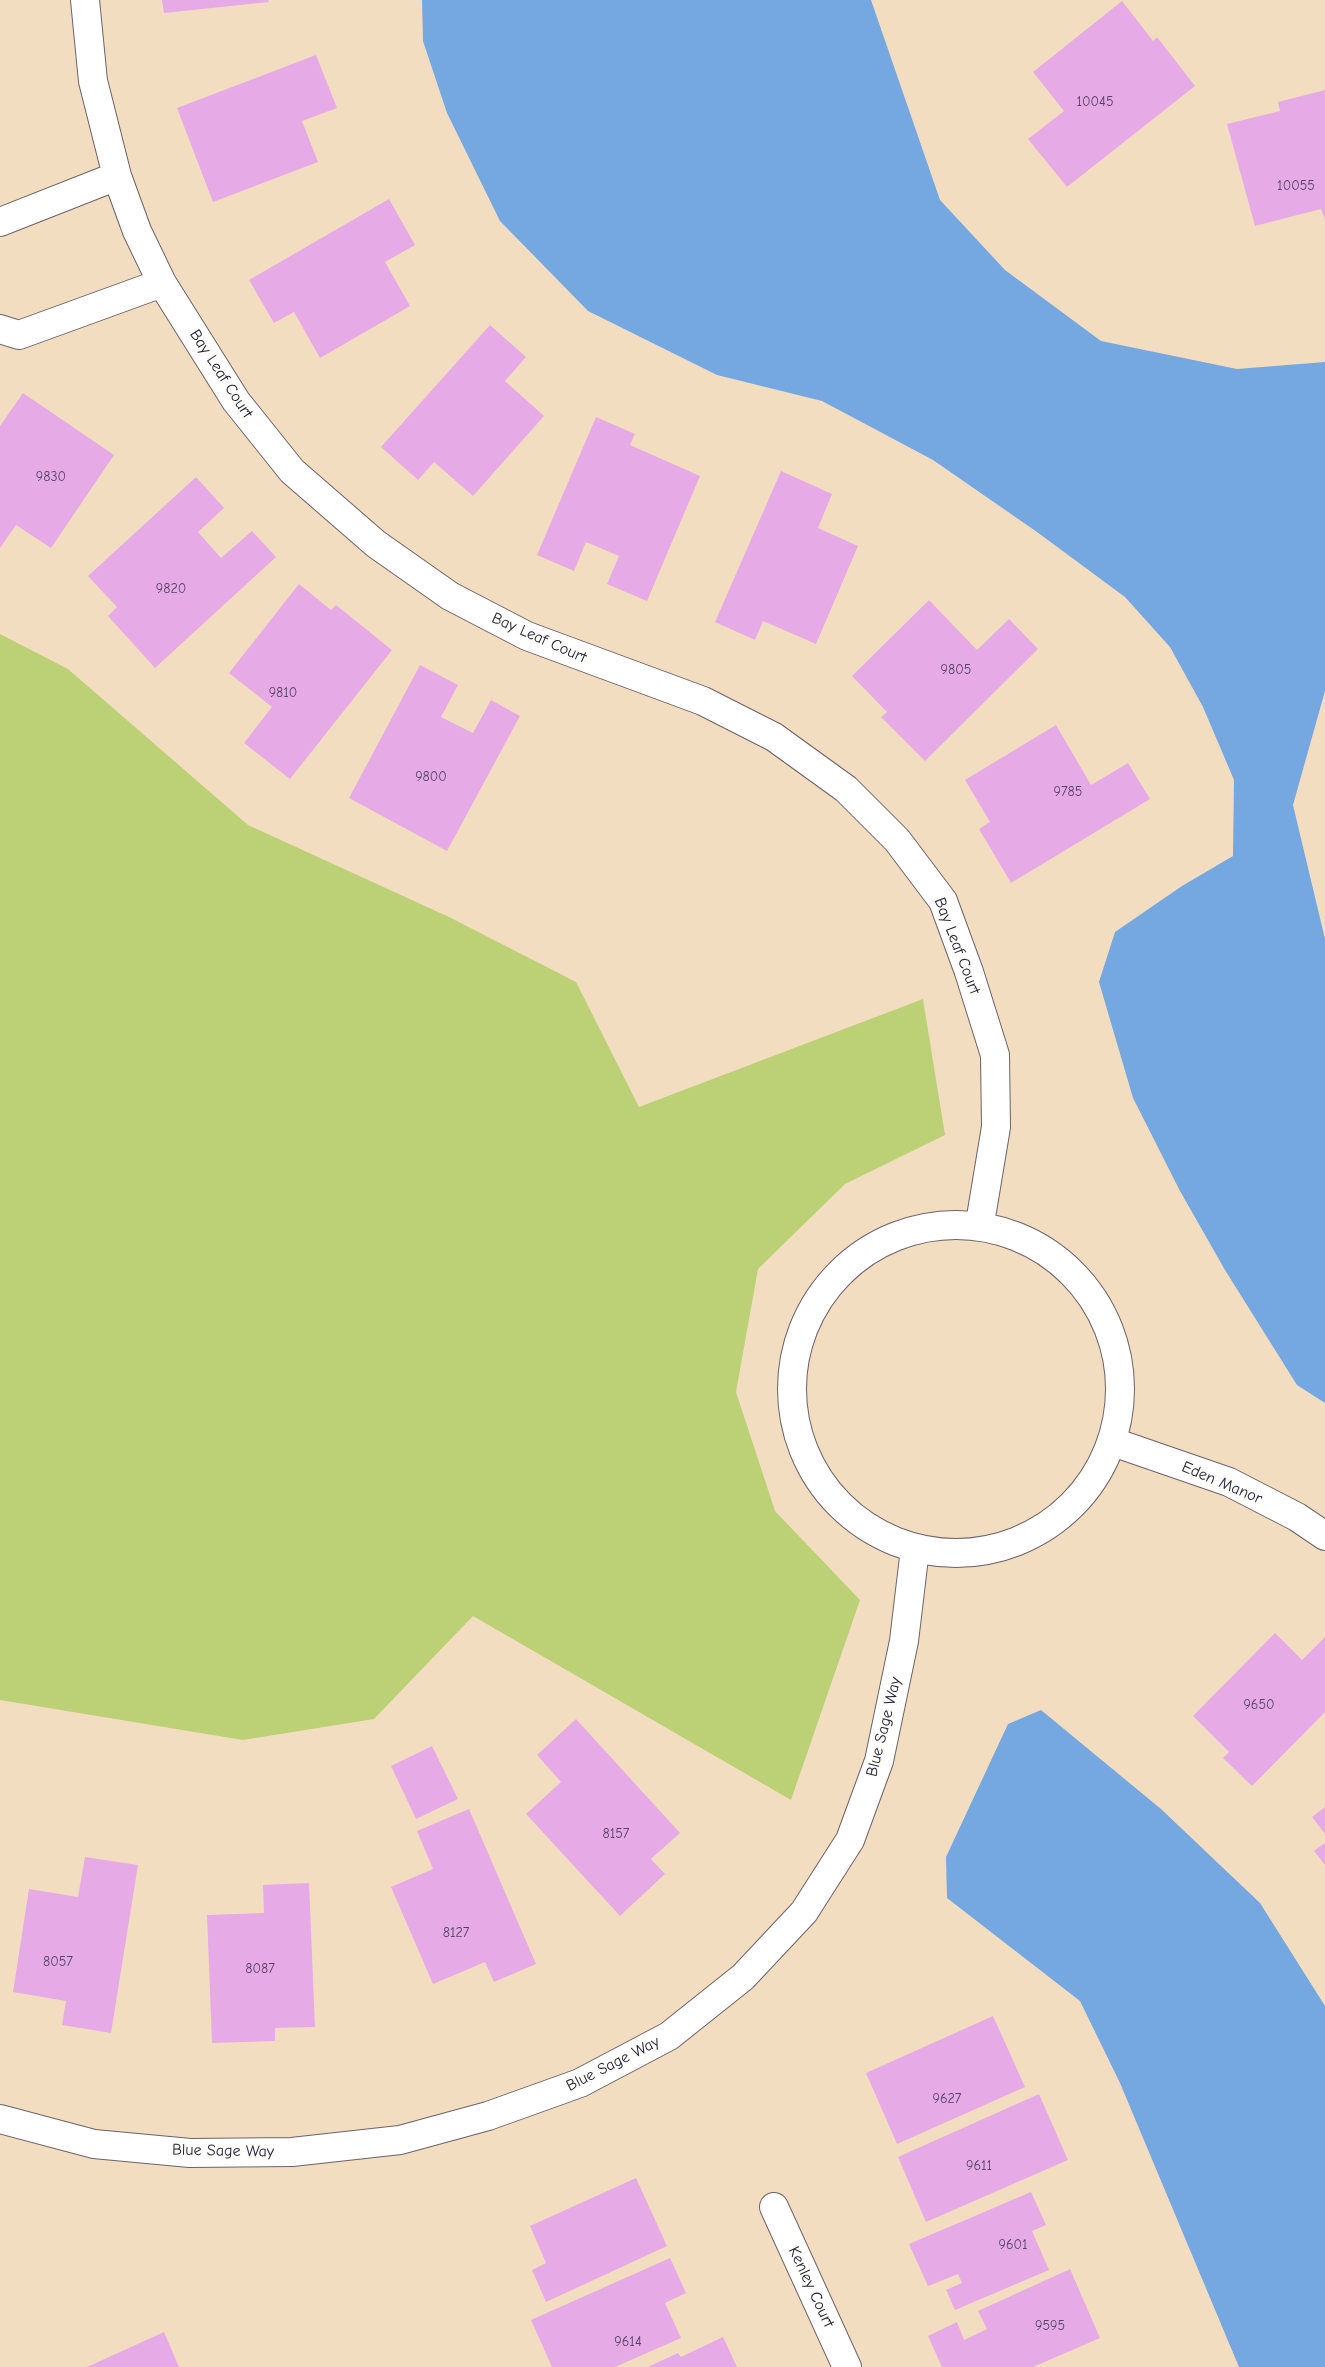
<!DOCTYPE html>
<style>
body{margin:0}
canvas{display:block;background:#f3ddc0}
</style>
<canvas width="1325" height="2367"></canvas>
<script>
const g = document.querySelector('canvas').getContext('2d');
g.lineJoin = 'round';
function fill(path, color) {
  g.fillStyle = color;
  g.fill(path, 'evenodd');
}
function toPath(rows) {
  const path = new Path2D();
  for (const r of rows) {
    if (r.length === 3) {
      path.moveTo(r[0] + r[2], r[1]);
      path.arc(r[0], r[1], r[2], 0, 2 * Math.PI);
      continue;
    }
    path.moveTo(r[0], r[1]);
    for (let i = 2; i < r.length; i += 2) path.lineTo(r[i], r[i + 1]);
  }
  return path;
}
function strokePath(path, color, width, dash) {
  g.strokeStyle = color;
  g.lineWidth = width;
  g.lineCap = dash ? 'butt' : 'round';
  g.setLineDash(dash || []);
  g.stroke(path);
}
function drawText(font, color, halo, rows, align = 'center') {
  g.font = font + ' "Comic Neue",sans-serif';
  g.lineWidth = 4;
  g.setLineDash([]);
  g.textBaseline = 'middle';
  g.strokeStyle = halo;
  g.fillStyle = color;
  for (const [text, x, y, turn = 0] of rows) {
    g.save();
    g.translate(x, y);
    g.rotate((+turn || 0) * Math.PI / 180);
    g.textAlign = isNaN(turn) ? turn : align;
    if (halo) g.strokeText(text, 0, 0);
    g.fillText(text, 0, 0);
    g.restore();
  }
}
const green = toPath([
 [0,634,68,669,248,825,449,917,576,982,639,1107,923,999,945,1135,845,1184,758,1269,736,1392,775,1511,860,1600,791,1800,473,1616,374,1719,243,1740,0,1700]
]);
const water = toPath([
 [422,0,871,0,940,200,1005,270,1101,341,1237,369,1325,362,1325,691,1293,805,1325,939,1325,1403,1297,1385,1225,1270,1180,1191,1133,1098,1099,982,1115,932,1182,886,1233,856,1234,780,1203,707,1170,647,1125,597,1037,532,933,460,822,401,717,375,588,311,500,221,447,113,423,41],
 [1041,1710,1161,1809,1260,1903,1325,2006,1325,2367,1239,2367,1120,2083,1080,2001,947,1898,946,1857,1008,1724]
]);
const building = toPath([
 [162,0,268,0,269,2,164,13],
 [1122,1,1153,41,1157,37,1195,86,1067,187,1028,139,1064,111,1033,72],
 [316,55,337,108,302,121,318,162,213,202,177,108],
 [1325,90,1325,219,1321,209,1255,226,1227,124,1280,111,1278,102],
 [389,199,415,245,385,262,410,306,320,358,294,312,274,323,249,280],
 [490,325,526,357,505,381,544,416,473,496,434,462,418,480,381,447],
 [23,393,114,455,51,548,16,525,0,548,0,426],
 [596,417,635,434,630,445,700,476,647,601,607,584,619,556,586,542,574,571,537,555],
 [781,471,832,494,818,528,858,546,816,644,763,621,755,640,715,622],
 [196,477,224,508,198,532,221,558,252,531,276,557,155,668,108,616,117,607,88,576],
 [299,584,331,610,336,605,392,650,290,779,244,743,272,707,229,673],
 [929,600,977,650,1009,619,1038,649,925,761,881,717,887,712,852,676],
 [420,665,458,685,441,717,473,733,491,700,520,716,447,851,349,798],
 [1056,725,1091,785,1128,763,1150,799,1011,883,979,829,990,822,965,780],
 [1275,1633,1302,1660,1325,1637,1325,1712,1252,1786,1223,1758,1229,1752,1193,1716],
 [576,1719,680,1833,651,1859,665,1874,620,1916,526,1814,561,1782,537,1755],
 [432,1746,458,1799,416,1819,391,1766],
 [1325,1807,1325,1834,1312,1817],
 [469,1809,536,1964,494,1982,485,1962,433,1984,391,1887,433,1869,417,1831],
 [1325,1843,1325,1865,1314,1851],
 [85,1857,138,1865,111,2033,62,2025,66,2001,13,1992,29,1889,78,1897],
 [309,1883,315,2027,275,2028,275,2041,212,2043,207,1915,264,1913,263,1885],
 [993,2016,1025,2087,897,2144,866,2073],
 [1039,2094,1068,2160,926,2222,898,2157],
 [636,2178,667,2246,546,2302,532,2270,546,2263,530,2226],
 [1031,2192,1046,2225,1032,2231,1049,2270,955,2310,946,2290,962,2283,958,2274,928,2286,909,2244],
 [670,2258,686,2293,665,2303,681,2338,615,2367,552,2367,531,2320],
 [1070,2269,1100,2338,1033,2367,942,2367,928,2336,957,2322,964,2340,987,2329,978,2311],
 [164,2332,179,2367,87,2367],
 [723,2337,737,2367,648,2367,678,2353,681,2357]
]);
const minor = toPath([
 [85,0,93,81,117,176,137,231,162,283,236,401,292,471,376,544,450,596,527,636,703,701,774,737,846,789,897,840,943,901,969,972,995,1055,996,1127,980,1223],
 [0,222,117,176],
 [0,329,19,335,162,283],
 [956,1389,164],
 [1113,1442,1229,1482,1297,1517,1325,1536],
 [0,2119,94,2144,190,2153,292,2152,400,2140,488,2116,580,2083,669,2036,743,1977,804,1912,850,1840,879,1761,904,1641,915,1549],
 [774,2207,847,2367]
]);
const numberNames = [
 ["10045",1095,102],
 ["10055",1296,186],
 ["9830",51,477],
 ["9820",171,589],
 ["9805",956,670],
 ["9810",283,693],
 ["9800",431,777],
 ["9785",1068,792],
 ["9650",1259,1705],
 ["8157",616,1834],
 ["8127",456,1933],
 ["8057",58,1962],
 ["8087",260,1969],
 ["9627",947,2099],
 ["9611",979,2166],
 ["9601",1013,2245],
 ["9595",1050,2326],
 ["9614",628,2342]
];
const streetNames = [
 ["Bay Leaf Court",221,374,57],
 ["Bay Leaf Court",539,638,24],
 ["Bay Leaf Court",957,946,69],
 ["Eden Manor",1222,1483,23],
 ["Blue Sage Way",884,1727,-76],
 ["Blue Sage Way",613,2064,-27],
 ["Blue Sage Way",223,2151,1],
 ["Kenley Court",811,2287,65]
];
fill(green, '#bcd175');
fill(water, '#75a7e1');
fill(building, '#e6abe6');
strokePath(minor, '#6b636a', 30);
strokePath(minor, '#fff', 28);
drawText('14px', '#534466', null, numberNames);
drawText('16px', '#22223b', '#fdfcf7', streetNames);
</script>
